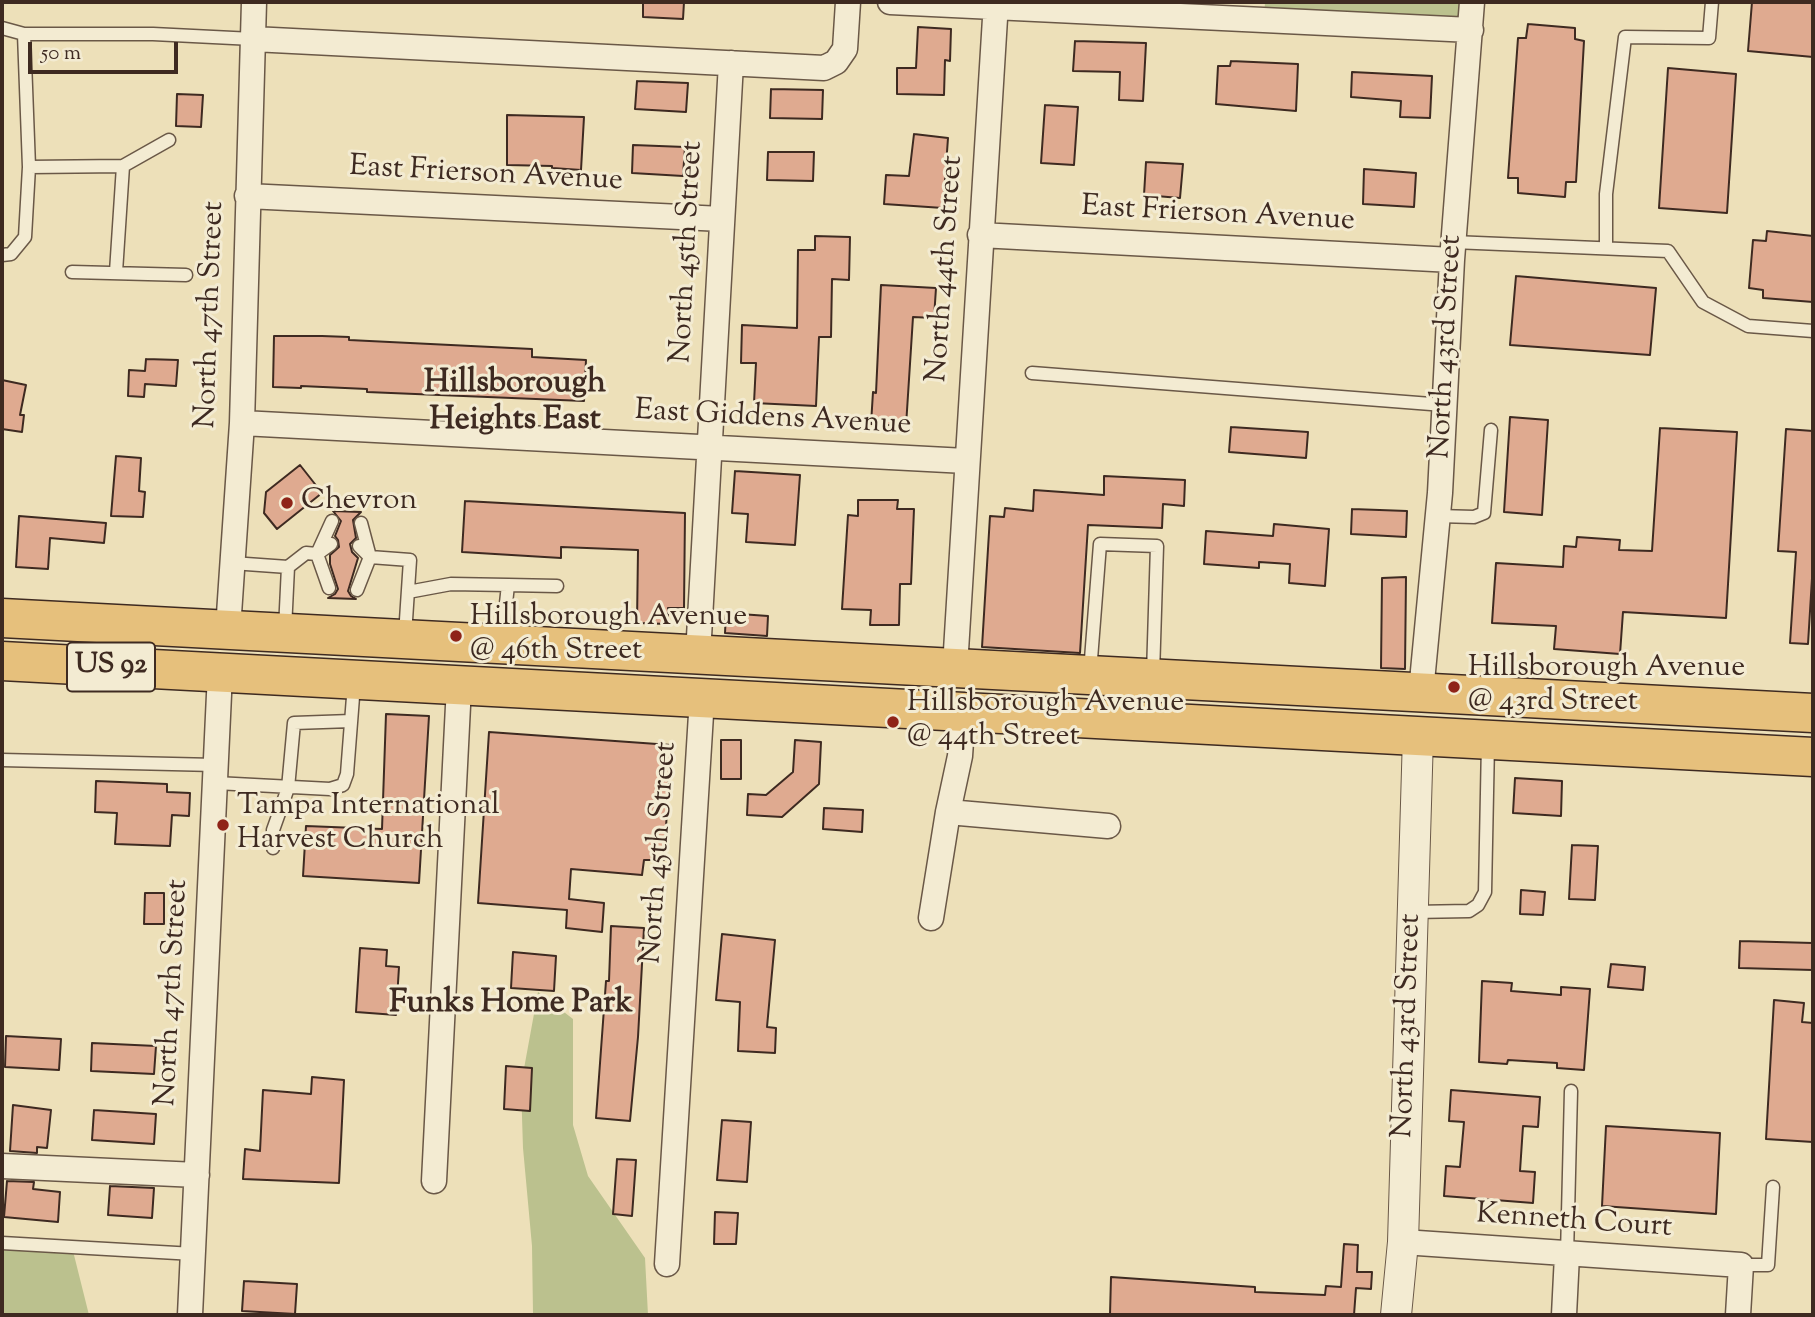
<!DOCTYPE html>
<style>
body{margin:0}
#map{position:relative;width:1815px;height:1317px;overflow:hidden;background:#ede0b9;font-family:"Sorts Mill Goudy",serif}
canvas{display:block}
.frame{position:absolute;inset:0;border:4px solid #3e2a21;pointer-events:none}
.scale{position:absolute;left:28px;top:42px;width:150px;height:32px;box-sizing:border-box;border:4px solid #3e2a21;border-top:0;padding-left:9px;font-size:21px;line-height:24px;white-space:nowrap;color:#3e2a21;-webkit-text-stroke:5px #f3ebd2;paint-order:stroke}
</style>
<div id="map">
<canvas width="1815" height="1317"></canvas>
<div class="frame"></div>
<div class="scale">50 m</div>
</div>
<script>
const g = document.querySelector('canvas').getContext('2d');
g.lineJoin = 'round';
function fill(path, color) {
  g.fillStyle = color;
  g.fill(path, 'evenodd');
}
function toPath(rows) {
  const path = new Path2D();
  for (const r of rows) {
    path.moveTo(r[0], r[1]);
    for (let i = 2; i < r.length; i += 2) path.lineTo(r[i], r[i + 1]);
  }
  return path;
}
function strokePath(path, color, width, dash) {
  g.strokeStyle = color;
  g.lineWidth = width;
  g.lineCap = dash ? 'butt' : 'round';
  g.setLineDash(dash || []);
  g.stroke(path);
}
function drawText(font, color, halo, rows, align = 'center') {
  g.font = font + ' "Sorts Mill Goudy",serif';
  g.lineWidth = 6;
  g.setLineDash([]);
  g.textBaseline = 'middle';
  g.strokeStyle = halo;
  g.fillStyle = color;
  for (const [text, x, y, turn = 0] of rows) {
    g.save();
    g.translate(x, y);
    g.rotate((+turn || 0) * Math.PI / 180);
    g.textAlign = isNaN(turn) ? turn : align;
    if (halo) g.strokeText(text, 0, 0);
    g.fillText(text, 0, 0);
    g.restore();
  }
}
const green = toPath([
 [1265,2,1472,2,1471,30,1264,20],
 [538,992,573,1019,573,1125,588,1176,645,1258,648,1315,535,1315,533,1313,532,1246,523,1148,521,1085],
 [2,1241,71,1243,89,1315,2,1315]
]);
const building = toPath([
 [643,2,684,2,683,19,643,17,643,2],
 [1752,2,1813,2,1813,57,1748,51,1752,2],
 [1528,24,1575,28,1575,39,1584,41,1576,182,1566,182,1565,197,1518,193,1518,178,1508,178,1518,38,1526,38,1528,24],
 [918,27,951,29,950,61,945,60,944,95,897,94,897,68,916,68,918,27],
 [1075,41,1146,43,1143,101,1119,100,1120,72,1073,71,1075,41],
 [1231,61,1298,64,1296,111,1216,104,1218,66,1230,66,1231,61],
 [1668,68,1736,74,1727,213,1659,208,1668,68],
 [1352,72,1432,76,1430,118,1400,117,1401,101,1351,97,1352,72],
 [637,81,688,83,686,112,635,109,637,81],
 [771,89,823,90,822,119,770,118,771,89],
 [177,94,203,95,201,127,176,126,177,94],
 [1045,105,1078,107,1074,165,1041,163,1045,105],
 [507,115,584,117,581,170,552,168,552,166,507,165,507,115],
 [914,134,948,138,943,208,884,204,886,175,909,176,914,134],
 [633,145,685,147,683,176,632,173,633,145],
 [768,152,814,152,813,181,767,180,768,152],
 [1146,162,1183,164,1180,198,1144,195,1146,162],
 [1364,169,1416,173,1414,207,1363,204,1364,169],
 [1767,231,1813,236,1813,302,1763,298,1763,290,1749,288,1753,240,1766,241,1767,231],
 [815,236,850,237,849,280,832,279,831,337,819,337,816,406,754,403,756,363,741,363,742,325,797,328,798,250,815,250,815,236],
 [1516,276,1656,288,1650,355,1510,345,1516,276],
 [881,285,936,288,934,318,913,317,906,426,871,424,873,392,876,393,881,285],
 [274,336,322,336,349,337,349,340,532,349,532,357,586,360,584,401,367,392,367,389,301,386,301,388,273,387,274,336],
 [146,359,178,360,176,386,145,384,144,397,128,396,129,370,145,371,146,359],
 [2,380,26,385,20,415,24,415,22,432,2,429,2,380],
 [1510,417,1548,420,1542,515,1504,512,1510,417],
 [1231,427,1308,432,1306,458,1229,452,1231,427],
 [1660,428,1737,432,1726,618,1623,612,1620,654,1554,649,1556,626,1492,623,1496,563,1563,567,1564,546,1576,547,1577,537,1620,540,1619,550,1652,551,1660,428],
 [1786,429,1813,431,1813,562,1808,644,1790,643,1796,552,1778,551,1786,429],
 [116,456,141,458,139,491,145,492,143,517,111,516,116,456],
 [300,465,322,493,277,529,264,513,266,492,300,465],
 [735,471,800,475,795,545,746,542,748,514,732,513,735,471],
 [1104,476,1185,480,1184,506,1163,504,1162,528,1088,525,1080,653,982,647,990,516,1004,517,1005,508,1033,511,1034,490,1104,495,1104,476],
 [858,500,898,500,897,509,914,509,911,584,900,584,899,625,870,625,871,610,842,609,848,515,858,516,858,500],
 [465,501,685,513,684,608,668,608,668,624,637,623,638,550,561,547,561,558,462,552,465,501],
 [1352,509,1407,511,1406,537,1351,534,1352,509],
 [333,511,361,512,353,520,356,538,350,544,352,552,358,558,348,591,351,596,356,599,328,598,335,594,338,589,330,564,330,555,339,547,338,540,335,536,341,521,333,511],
 [19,516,106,523,104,543,50,538,48,569,16,567,19,516],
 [1274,524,1329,529,1325,586,1289,583,1290,564,1259,562,1259,568,1204,564,1206,531,1273,536,1274,524],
 [1406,577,1405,669,1381,668,1382,578,1406,577],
 [726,613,768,616,767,636,725,633,726,613],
 [386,714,429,716,419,883,303,876,306,826,382,829,386,714],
 [489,732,671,745,664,860,644,860,642,875,571,869,569,899,604,903,602,932,566,928,567,910,478,903,489,732],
 [721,740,741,740,741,779,721,779,721,740],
 [795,740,821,742,819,784,782,817,747,815,748,794,766,795,793,772,795,740],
 [1515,778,1562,781,1561,816,1513,813,1515,778],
 [96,781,167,784,167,792,190,793,189,816,172,815,170,846,115,844,117,813,95,812,96,781],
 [824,808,863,810,862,832,823,829,824,808],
 [1572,845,1598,846,1595,900,1569,899,1572,845],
 [1521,890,1545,892,1543,915,1520,914,1521,890],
 [145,893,164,893,164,924,144,924,145,893],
 [611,926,644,928,638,1037,630,1121,596,1118,606,981,609,981,611,926],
 [722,934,775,940,767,1027,776,1028,775,1053,738,1051,740,1002,716,1000,722,934],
 [1740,941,1813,943,1813,970,1739,968,1740,941],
 [360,948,387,950,386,966,399,967,396,1015,356,1012,360,948],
 [513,952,556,956,554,991,511,988,513,952],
 [1611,964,1645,967,1643,990,1608,987,1611,964],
 [1482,981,1512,983,1511,991,1561,995,1561,987,1590,989,1584,1070,1557,1068,1557,1063,1508,1060,1507,1064,1479,1062,1482,981],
 [1774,1000,1804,1003,1802,1022,1813,1023,1813,1142,1766,1139,1774,1000],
 [6,1036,61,1039,59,1070,5,1067,6,1036],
 [92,1043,156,1046,154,1074,91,1071,92,1043],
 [506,1066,532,1068,530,1111,504,1109,506,1066],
 [312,1077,344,1080,339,1183,243,1179,245,1149,260,1151,263,1090,311,1094,312,1077],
 [1451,1090,1540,1097,1538,1127,1523,1126,1520,1171,1535,1172,1533,1203,1444,1196,1446,1166,1460,1167,1464,1122,1449,1121,1451,1090],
 [13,1105,51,1110,47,1148,37,1147,37,1153,10,1151,13,1105],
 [94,1110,156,1114,154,1144,92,1140,94,1110],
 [722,1120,751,1122,747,1182,717,1180,722,1120],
 [1606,1126,1720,1133,1716,1214,1602,1206,1606,1126],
 [617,1159,636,1160,632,1216,613,1214,617,1159],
 [7,1181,34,1182,33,1189,60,1192,58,1222,4,1217,7,1181],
 [110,1186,154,1188,152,1218,108,1215,110,1186],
 [715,1212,738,1213,736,1244,714,1244,715,1212],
 [1344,1244,1358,1245,1357,1272,1372,1272,1371,1289,1356,1288,1354,1315,1110,1315,1111,1277,1255,1287,1255,1292,1325,1295,1326,1286,1341,1287,1344,1244],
 [244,1281,297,1284,295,1314,242,1311,244,1281]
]);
const service = toPath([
 [2,28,24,34],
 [169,140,123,166,29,167,24,34,153,34,253,39],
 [1453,242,1668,251,1703,302,1748,326,1813,331],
 [1606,248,1606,194,1625,37,1709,38,1712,2],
 [2,255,11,254,25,237,29,167],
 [72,272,186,275],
 [116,272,123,166],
 [1032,373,1444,405],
 [1438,516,1474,517,1484,513,1491,430],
 [359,546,370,557,410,560,405,635],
 [232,563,288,567,306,553,317,554,331,544],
 [508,585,557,586],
 [329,588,317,554,332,521],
 [357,590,370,557,361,523],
 [408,592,451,584,508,585,502,640],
 [285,629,288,567],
 [1090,672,1100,544,1157,546,1153,674],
 [2,760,215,765],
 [216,783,330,789,343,785,347,774,354,684],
 [273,848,273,830,288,788,294,723,351,721],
 [1413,912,1469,911,1478,905,1485,892,1488,743],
 [2,1243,194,1254],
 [1567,1255,1571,1091],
 [1741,1265,1768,1265,1773,1187]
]);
const minor = toPath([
 [890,2,1471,30],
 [253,39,824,68,836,62,845,49,848,2],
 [247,196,722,219],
 [980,235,1452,260],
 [242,423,966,461],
 [228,629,242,423,254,2],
 [698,655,731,63],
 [955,667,996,2],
 [1421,692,1440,493,1452,260,1472,2],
 [948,812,1108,826],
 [931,918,948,812,960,756,963,712],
 [2,1166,197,1175],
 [434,1181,459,686],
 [1403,1242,1741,1265,1738,1315],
 [667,1264,702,698],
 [190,1315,220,673],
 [1564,1315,1567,1255]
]);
const tertiary = toPath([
 [1396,1315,1403,1242,1418,736]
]);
const primary = toPath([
 [2,618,1813,713],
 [2,661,1813,757]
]);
const markers = [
 [287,503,7,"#8f2418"],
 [456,636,7,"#8f2418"],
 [1454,687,7,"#8f2418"],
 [893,722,7,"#8f2418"],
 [223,825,7,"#8f2418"]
];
const shields = [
 [111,667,88]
];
const shieldNames = [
 ["US 92",111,667]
];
const streetNames = [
 ["East Frierson Avenue",486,176,3],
 ["East Frierson Avenue",1218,216,3],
 ["North 45th Street",689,252,-87],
 ["North 44th Street",947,269,-86],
 ["North 47th Street",212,315,-88],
 ["North 43rd Street",1448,347,-87],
 ["East Giddens Avenue",773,420,3],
 ["North 45th Street",661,853,-86],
 ["North 47th Street",174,993,-87],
 ["North 43rd Street",1409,1026,-88],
 ["Kenneth Court",1574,1223,4]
];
const poiNames = [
 ["Chevron",301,503],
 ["Hillsborough Avenue",470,619],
 ["@ 46th Street",470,653],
 ["Hillsborough Avenue",1468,670],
 ["@ 43rd Street",1468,704],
 ["Hillsborough Avenue",907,705],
 ["@ 44th Street",907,739],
 ["Tampa International",237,808],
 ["Harvest Church",237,842]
];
const neighbourhoodNames = [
 ["Hillsborough",515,386],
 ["Heights East",515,423],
 ["Funks Home Park",511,1006]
];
fill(green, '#bbc18e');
fill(building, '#dfaa90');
strokePath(building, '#3e2a21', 2);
strokePath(service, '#6a5847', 15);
strokePath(minor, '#6a5847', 27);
strokePath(tertiary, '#6a5847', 32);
strokePath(primary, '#3e2a21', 41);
strokePath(service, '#f3ebd2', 12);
strokePath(minor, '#f3ebd2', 24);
strokePath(tertiary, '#f3ebd2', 30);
strokePath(primary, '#e6c07c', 38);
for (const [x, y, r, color] of markers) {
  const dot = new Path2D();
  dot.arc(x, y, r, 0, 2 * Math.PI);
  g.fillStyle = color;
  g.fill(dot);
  strokePath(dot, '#f3ebd2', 2.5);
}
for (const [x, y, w] of shields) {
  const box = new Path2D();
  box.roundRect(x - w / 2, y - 24.5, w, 49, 5);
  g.fillStyle = '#f3ebd2';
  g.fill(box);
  strokePath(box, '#3e2a21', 2);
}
drawText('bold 28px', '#3e2a21', null, shieldNames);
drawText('30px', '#3e2a21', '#f3ebd2', streetNames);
drawText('30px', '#3e2a21', '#f3ebd2', poiNames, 'left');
drawText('bold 32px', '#3e2a21', '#f3ebd2', neighbourhoodNames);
</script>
